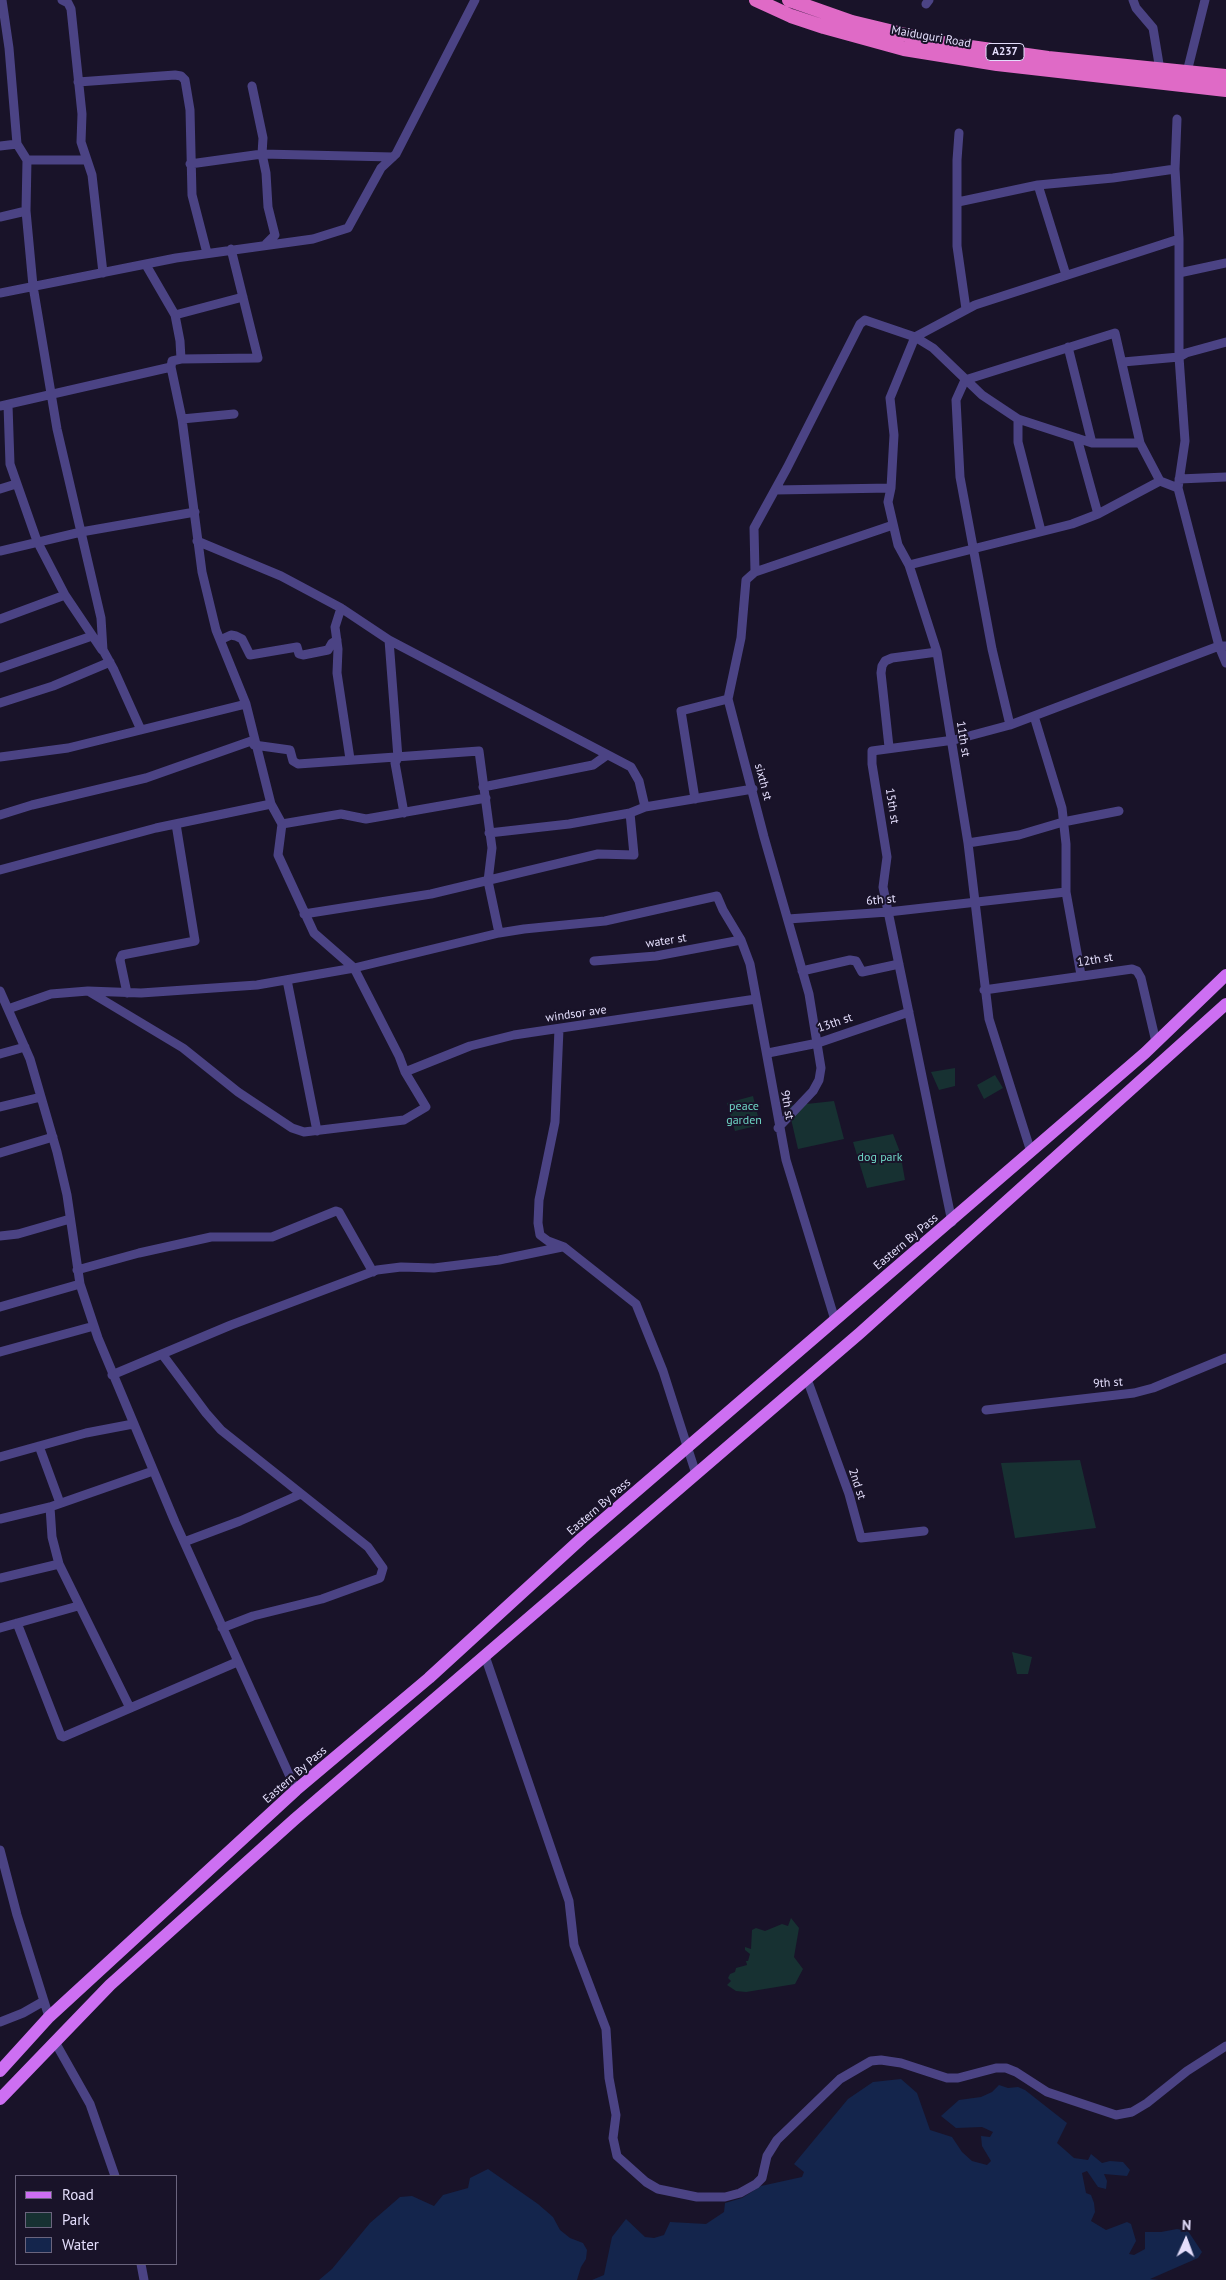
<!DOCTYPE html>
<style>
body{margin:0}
#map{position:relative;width:1226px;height:2280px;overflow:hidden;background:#191329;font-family:"PT Sans",sans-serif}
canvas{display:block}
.legend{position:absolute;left:15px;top:2175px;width:162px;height:90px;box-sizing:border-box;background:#191329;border:1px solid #6a647d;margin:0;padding:6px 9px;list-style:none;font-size:15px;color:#e4defc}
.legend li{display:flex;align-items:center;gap:10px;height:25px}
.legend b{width:25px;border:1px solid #6a647d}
.north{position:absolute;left:1161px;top:2215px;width:50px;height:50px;-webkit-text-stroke:4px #191329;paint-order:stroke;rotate:2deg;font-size:14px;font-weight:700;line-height:20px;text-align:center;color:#e4defc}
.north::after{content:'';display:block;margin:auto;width:18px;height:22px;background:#e4defc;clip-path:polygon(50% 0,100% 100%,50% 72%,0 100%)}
</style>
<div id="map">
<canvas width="1226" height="2280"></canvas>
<ul class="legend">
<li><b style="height:6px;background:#cd6ff2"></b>Road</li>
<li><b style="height:14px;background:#173132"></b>Park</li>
<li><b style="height:14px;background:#14254c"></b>Water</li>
</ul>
<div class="north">N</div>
</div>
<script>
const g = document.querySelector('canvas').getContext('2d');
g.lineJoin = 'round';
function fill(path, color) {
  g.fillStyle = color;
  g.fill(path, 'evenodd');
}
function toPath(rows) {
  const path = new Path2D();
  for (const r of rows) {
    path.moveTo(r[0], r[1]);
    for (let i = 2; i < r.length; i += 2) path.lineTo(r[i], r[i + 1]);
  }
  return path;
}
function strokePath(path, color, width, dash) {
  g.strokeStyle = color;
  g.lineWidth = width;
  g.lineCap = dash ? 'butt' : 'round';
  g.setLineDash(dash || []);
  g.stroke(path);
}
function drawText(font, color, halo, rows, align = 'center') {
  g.font = font + ' "PT Sans",sans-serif';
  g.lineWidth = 4;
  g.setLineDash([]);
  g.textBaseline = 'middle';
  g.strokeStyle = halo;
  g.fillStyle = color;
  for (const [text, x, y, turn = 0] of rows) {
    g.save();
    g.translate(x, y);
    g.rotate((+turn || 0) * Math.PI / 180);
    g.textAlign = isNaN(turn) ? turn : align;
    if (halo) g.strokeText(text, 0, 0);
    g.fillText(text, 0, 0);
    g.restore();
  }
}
const green = toPath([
 [955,1068,955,1086,939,1090,931,1072],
 [995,1075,1003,1088,984,1099,977,1085],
 [753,1096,760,1125,735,1131,727,1103],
 [834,1101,844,1139,798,1149,788,1106],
 [893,1134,900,1152,905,1180,867,1188,853,1142],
 [1080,1460,1096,1528,1015,1538,1001,1463],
 [1012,1652,1032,1657,1028,1674,1017,1674],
 [791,1918,799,1928,794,1957,803,1969,795,1984,746,1992,736,1991,727,1985,731,1981,728,1978,730,1974,735,1972,736,1968,747,1965,746,1961,748,1961,750,1954,745,1950,745,1947,751,1949,752,1930,756,1928,765,1931,782,1924,788,1926]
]);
const water = toPath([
 [901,2079,917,2093,930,2130,952,2137,962,2152,972,2161,987,2165,991,2161,982,2146,981,2136,990,2137,993,2132,982,2127,956,2128,941,2116,959,2100,981,2097,992,2092,999,2085,1008,2088,1018,2087,1025,2090,1067,2123,1057,2143,1074,2158,1088,2160,1091,2154,1102,2163,1110,2161,1123,2162,1130,2170,1127,2176,1104,2174,1107,2181,1106,2189,1098,2187,1087,2171,1082,2173,1086,2193,1091,2195,1094,2203,1095,2212,1091,2221,1106,2230,1127,2222,1131,2224,1136,2241,1129,2254,1134,2255,1145,2249,1145,2232,1161,2232,1177,2229,1188,2231,1202,2252,1198,2258,1150,2279,1159,2280,592,2280,604,2275,612,2237,626,2219,645,2237,654,2238,664,2235,670,2222,706,2224,724,2212,725,2203,742,2198,761,2186,802,2177,804,2172,794,2164,848,2099,873,2082],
 [488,2169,538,2204,553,2217,560,2230,570,2238,583,2243,587,2250,586,2259,581,2267,577,2280,319,2280,332,2269,370,2223,400,2197,412,2196,434,2206,443,2195,468,2188,470,2178]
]);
const minor = toPath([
 [2,0,9,48,17,144,27,160,26,211,33,286,57,429,101,618,103,650,114,670,141,730],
 [62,0,68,3,71,9,82,114,81,142,92,175,103,273],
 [1133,0,1136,8,1153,28,1160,70],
 [926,4,929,0],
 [1187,72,1205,0],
 [78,82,175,75,181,76,185,80,190,110,192,195,207,253],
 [252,86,263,138,262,154,266,173,268,207,275,235,266,244],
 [1177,119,1175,169,1179,239,1179,357,1185,441,1178,488,1219,646,1226,663],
 [959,133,957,160,957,246,966,309],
 [0,146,17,144],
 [27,160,87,160],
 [190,164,262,154,393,157],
 [1038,185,1066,275],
 [958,202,1038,185,1113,178,1175,169],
 [0,217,26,211],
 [146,265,175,315,180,341,181,359],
 [1179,273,1226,263],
 [0,293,176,258,313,239,348,228,381,168,396,154,475,0],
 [175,315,243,297],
 [1068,347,1092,443],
 [1123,362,1179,357,1186,353,1226,342],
 [8,405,10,464,37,541,65,595,102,650],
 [0,406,171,367],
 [182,419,234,414],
 [1018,419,1018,442,1041,531],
 [1077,438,1098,514],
 [1179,479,1226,477],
 [0,489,16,484],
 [775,490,891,488],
 [197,541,281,576,341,608,389,640,631,767,639,781,645,807],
 [0,551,81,532,195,512],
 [909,565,1072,524,1098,514,1160,481],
 [755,572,754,528,787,468,860,324,865,320,915,337,933,348,982,395,1018,419,1092,443,1140,443,1160,481,1178,488],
 [341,608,335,627,338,649,337,673,350,759],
 [0,619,65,595],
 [220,640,231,635,236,636,242,639,250,655,297,647,299,654,303,655,328,650,332,643,337,640],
 [389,640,398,758,395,763,404,813],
 [0,668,92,636],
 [0,703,53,686,110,662],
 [1034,716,1062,808,1066,844,1066,892,1081,975],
 [1010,725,992,649,960,477,956,400,965,380,1115,333,1140,443],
 [254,745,290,750,293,761,298,764,479,751,492,848,488,881,499,933],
 [889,747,881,673,882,666,885,661,892,658,937,652],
 [0,757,68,748,246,704],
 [483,787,593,765,607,755],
 [695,799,681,711,728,699],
 [0,815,32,805,146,778,254,740],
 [282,824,341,814,366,819,486,798],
 [489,833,569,824,630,813,645,807,753,789],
 [968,843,1019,835,1063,822,1119,811],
 [0,870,156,828,271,804],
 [304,914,431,894,598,854,634,855,630,813],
 [788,919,888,912,1066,892],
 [594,961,656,956,741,940],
 [802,971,850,960,856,961,862,972,899,964],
 [287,980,317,1131],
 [984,990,1132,969,1137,971,1141,978,1156,1042],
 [0,991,30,1059,57,1152,67,1195,80,1284,98,1338,175,1522,296,1790],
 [88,991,183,1048,238,1092,292,1128,304,1132,404,1120,426,1107,405,1072,399,1056,354,968,314,933,278,855,282,824,271,804,246,704,216,630,202,572,182,419,171,367,172,361,181,359,258,358,231,249],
 [127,993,120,960,122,955,195,941,176,824],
 [8,1009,51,994,88,991,141,993,257,985,354,968,499,933,524,929,605,921,717,896,723,910,741,940,750,964,786,1160,835,1320],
 [559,1029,555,1122,539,1200,538,1223,540,1235,548,1241,564,1247,636,1304,663,1371,696,1474],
 [768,1053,818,1043,909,1012],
 [0,1054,25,1047],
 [405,1072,470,1046,514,1035,756,999],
 [0,1107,41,1097],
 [778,1128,813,1091,819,1080,821,1068,809,994,764,837,728,699,741,638,746,580,755,572,893,525],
 [1031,1152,989,1019,968,843,937,652,909,565,898,545,888,502,891,488,894,435,890,398,915,337,975,305,1179,239],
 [0,1153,53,1137],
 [952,1222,883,887,887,857,872,764,872,751,954,740,1010,725,1219,646,1226,646],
 [0,1236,18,1234,70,1219],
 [77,1270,139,1253,211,1237,272,1237,336,1211,339,1212,373,1272],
 [0,1307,80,1284],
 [0,1352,94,1326],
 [162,1354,206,1413,221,1430,368,1547,383,1568,380,1578,322,1599,253,1616,222,1628],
 [112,1375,231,1325,377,1270,401,1267,434,1268,499,1260,562,1247],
 [807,1379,849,1494,861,1538,924,1531],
 [986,1410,1134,1393,1153,1388,1226,1358],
 [39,1446,60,1503],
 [0,1457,86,1433,133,1424],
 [50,1507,52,1537,59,1564,130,1708],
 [0,1519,50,1507,153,1471],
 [184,1542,240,1521,301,1494],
 [0,1578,59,1564],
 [17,1623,61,1736,63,1737,237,1662],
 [0,1628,78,1606],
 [485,1656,569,1901,574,1945,606,2029,609,2078,616,2115,613,2138,617,2156,646,2182,658,2189,697,2197,725,2197,740,2193,756,2184,762,2178,767,2156,777,2140,840,2079,871,2061,881,2060,901,2063,947,2078,958,2078,996,2068,1006,2068,1016,2072,1047,2092,1116,2115,1132,2112,1147,2103,1187,2071,1226,2046],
 [0,1850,17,1915,49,2017],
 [0,2022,23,2013,44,2001],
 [55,2042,90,2104,115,2176],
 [141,2264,144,2280]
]);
const primary = toPath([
 [0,2071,49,2017,296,1790,429,1678,582,1538,1145,1053,1226,975],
 [0,2099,110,1985,295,1819,860,1333,1226,1004]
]);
const trunk = toPath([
 [756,0,791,16,824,27,904,49,997,64,1226,90],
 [789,0,852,22,935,42,1048,58,1226,76]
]);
const shields = [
 [1005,52,38]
];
const shieldNames = [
 ["A237",1005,52]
];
const streetNames = [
 ["Maiduguri Road",931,37,10],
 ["11th st",963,739,81],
 ["sixth st",763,782,75],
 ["15th st",892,806,81],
 ["6th st",881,900,-5],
 ["water st",666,941,-9],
 ["12th st",1095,960,-9],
 ["windsor ave",576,1014,-8],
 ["13th st",835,1023,-19],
 ["9th st",787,1105,80],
 ["Eastern By Pass",906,1242,-40],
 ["9th st",1108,1383,-4],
 ["2nd st",857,1484,72],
 ["Eastern By Pass",599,1507,-41],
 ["Eastern By Pass",295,1775,-41]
];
const parkNames = [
 ["peace",744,1107],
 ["garden",744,1121],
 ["dog park",880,1158]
];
fill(green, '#173132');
fill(water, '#14254c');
strokePath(minor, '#4b4384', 9);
strokePath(primary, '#cd6ff2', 12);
strokePath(trunk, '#df6ac6', 14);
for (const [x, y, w] of shields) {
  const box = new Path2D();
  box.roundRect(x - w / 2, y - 8.5, w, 17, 4);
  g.fillStyle = '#191329';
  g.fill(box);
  strokePath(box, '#e4defc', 1);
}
drawText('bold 11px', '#e4defc', null, shieldNames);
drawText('12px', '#e4defc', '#191329', streetNames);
drawText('12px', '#6fd7c6', '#191329', parkNames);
</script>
